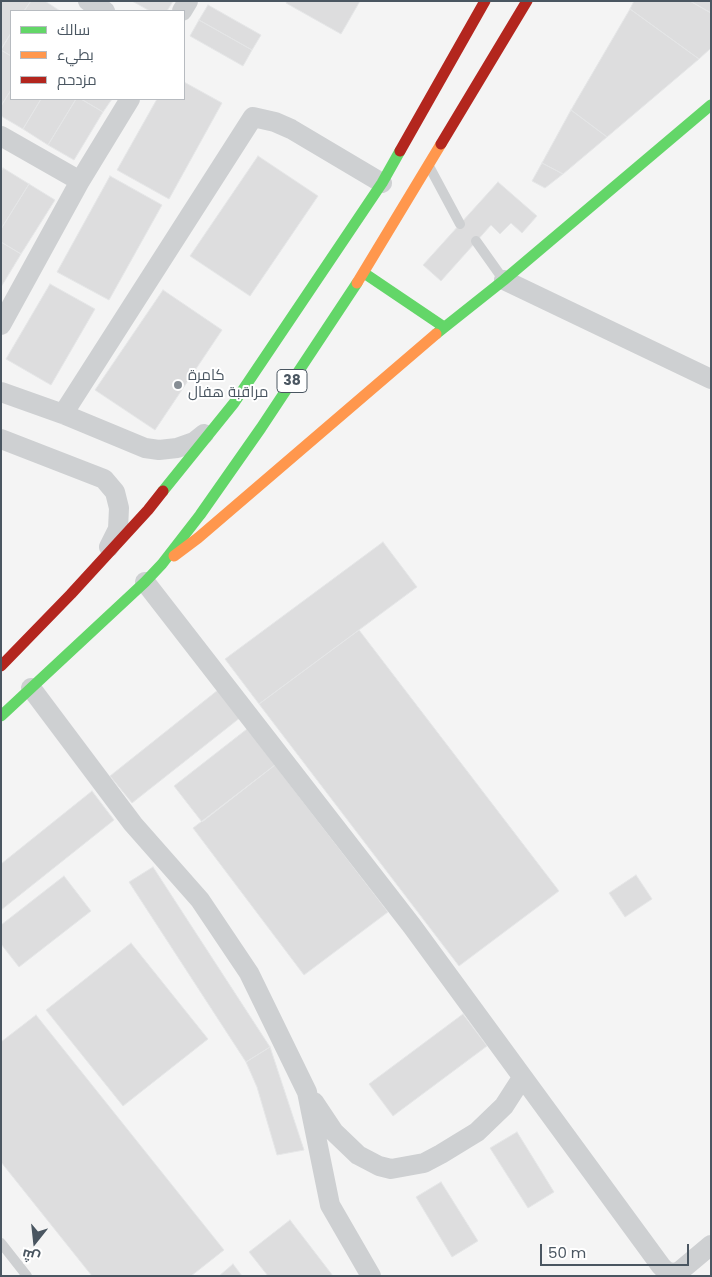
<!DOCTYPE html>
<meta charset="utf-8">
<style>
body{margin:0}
#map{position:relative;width:712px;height:1277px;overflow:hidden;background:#f4f4f4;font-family:Poppins,Cairo,sans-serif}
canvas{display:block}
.frame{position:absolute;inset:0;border:2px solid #4a5661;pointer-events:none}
.legend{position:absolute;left:10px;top:10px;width:175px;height:90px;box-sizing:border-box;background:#fff;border:1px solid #b7bbc0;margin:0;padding:6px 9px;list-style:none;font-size:15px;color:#4a5661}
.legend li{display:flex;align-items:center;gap:10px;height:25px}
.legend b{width:25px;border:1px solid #b7bbc0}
.north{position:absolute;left:10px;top:1217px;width:50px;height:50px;-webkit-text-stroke:4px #fff;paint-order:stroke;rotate:196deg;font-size:14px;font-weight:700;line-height:20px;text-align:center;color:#4a5661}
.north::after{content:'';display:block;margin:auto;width:18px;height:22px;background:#4a5661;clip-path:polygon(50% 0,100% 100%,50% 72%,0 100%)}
.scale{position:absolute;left:540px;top:1244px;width:149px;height:22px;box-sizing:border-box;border:2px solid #4a5661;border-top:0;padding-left:6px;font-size:15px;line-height:18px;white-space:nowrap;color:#4a5661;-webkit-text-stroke:4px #fff;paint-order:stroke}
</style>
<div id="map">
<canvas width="712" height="1277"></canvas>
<div class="frame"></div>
<ul class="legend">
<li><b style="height:6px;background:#63d668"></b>سالك</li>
<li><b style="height:6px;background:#ff974d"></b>بطيء</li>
<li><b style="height:6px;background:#b3261e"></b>مزدحم</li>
</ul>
<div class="north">ش</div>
<div class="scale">50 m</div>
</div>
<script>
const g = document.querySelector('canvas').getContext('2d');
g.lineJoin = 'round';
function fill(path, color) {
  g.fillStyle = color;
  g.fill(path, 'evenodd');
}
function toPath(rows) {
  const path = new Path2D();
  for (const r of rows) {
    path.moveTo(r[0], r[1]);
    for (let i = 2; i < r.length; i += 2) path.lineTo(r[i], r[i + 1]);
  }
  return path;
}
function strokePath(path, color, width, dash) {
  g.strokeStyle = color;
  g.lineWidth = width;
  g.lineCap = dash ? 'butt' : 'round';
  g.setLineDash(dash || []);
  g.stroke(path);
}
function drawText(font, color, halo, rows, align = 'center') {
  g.font = font + ' Poppins,Cairo,sans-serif';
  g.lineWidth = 4;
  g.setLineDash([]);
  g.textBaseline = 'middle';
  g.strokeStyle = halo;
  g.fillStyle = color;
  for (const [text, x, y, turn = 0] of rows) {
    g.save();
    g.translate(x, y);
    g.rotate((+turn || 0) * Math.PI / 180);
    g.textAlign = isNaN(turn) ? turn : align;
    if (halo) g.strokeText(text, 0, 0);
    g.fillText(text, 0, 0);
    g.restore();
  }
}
const building = toPath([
 [1,1,31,1,24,11,11,11,11,33,1,49,1,1],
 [31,1,45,1,60,11,24,11,31,1],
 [132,1,173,1,167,11,150,11,132,1],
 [287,1,360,1,341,34,286,3,287,1],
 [634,1,690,1,711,13,711,48,699,59,630,9,634,1],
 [690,1,711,1,711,13,690,1],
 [208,5,261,35,252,50,199,20,208,5],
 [630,9,699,59,607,137,571,110,630,9],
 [199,20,252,50,243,66,190,36,199,20],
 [11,33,11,56,1,50,11,33],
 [1,50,11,56,11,90,1,106,1,50],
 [184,82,222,103,169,199,117,170,157,99,184,99,184,82],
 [11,90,11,99,41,99,23,129,1,116,1,106,11,90],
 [41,99,76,99,48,145,23,129,41,99],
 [76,99,81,99,103,112,74,160,48,145,76,99],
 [81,99,112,99,103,112,81,99],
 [571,110,607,137,563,174,542,163,571,110],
 [258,156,318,196,250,296,190,256,258,156],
 [542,163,563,174,545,188,532,181,542,163],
 [3,168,29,184,1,229,1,172,3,168],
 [110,176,162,205,109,300,57,272,110,176],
 [498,182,537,216,522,233,511,223,500,234,491,225,441,281,423,265,498,182],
 [29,184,55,200,21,254,1,242,1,229,29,184],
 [1,242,21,254,1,287,1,242],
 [50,284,95,309,51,385,6,359,50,284],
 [163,290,222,330,155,430,95,390,163,290],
 [383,542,417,587,259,704,225,659,383,542],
 [359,630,559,891,459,966,259,704,359,630],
 [218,690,241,717,132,803,110,776,218,690],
 [247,729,275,765,202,822,174,786,247,729],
 [275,765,388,912,304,975,193,828,275,765],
 [92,791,114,820,1,910,1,864,92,791],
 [153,867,270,1047,246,1062,129,882,153,867],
 [636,875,652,899,625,917,609,893,636,875],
 [64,876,91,911,19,967,1,944,1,925,64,876],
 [131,943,208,1039,123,1106,46,1010,131,943],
 [463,1014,487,1046,393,1116,369,1084,463,1014],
 [36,1015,224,1250,191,1276,92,1276,1,1162,1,1042,36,1015],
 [270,1047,304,1150,277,1155,257,1087,246,1062,270,1047],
 [517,1132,554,1192,528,1208,490,1148,517,1132],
 [441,1182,478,1241,452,1257,416,1197,441,1182],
 [290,1220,333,1276,268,1276,249,1252,290,1220],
 [233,1264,242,1276,219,1276,233,1264]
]);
const lane = toPath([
 [430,168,460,224],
 [476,241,503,279],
 [1,1243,27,1276]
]);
const street = toPath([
 [88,1,105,11],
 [182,11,188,1],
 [1,136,80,181],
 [504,280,711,379],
 [1,325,80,181,130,99],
 [1,392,63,414,145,448,159,450,177,448,194,442,204,434],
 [63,414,253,117,275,122,291,129,382,183],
 [1,439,104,479,115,492,119,508,118,529,109,547],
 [145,582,412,926,661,1266,666,1271,673,1273,680,1271,711,1245],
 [31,688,133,824,200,900,249,973,307,1092,330,1205,371,1276],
 [314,1102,334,1132,358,1155,379,1166,391,1169,424,1163,441,1154,477,1132,504,1106,522,1078]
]);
const fast = toPath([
 [364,273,444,327],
 [436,334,504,280,711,105],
 [163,491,234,403,382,183,400,151],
 [1,716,145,582,162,564,200,515,261,428,357,283]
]);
const slow = toPath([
 [357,283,441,144],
 [174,556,198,538,436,334]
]);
const jam = toPath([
 [441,144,527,1],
 [400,151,485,1],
 [1,666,71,594,148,510,163,491]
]);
const markers = [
 [178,385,5,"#868d94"]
];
const shields = [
 [292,381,30]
];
const shieldNames = [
 ["38",292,381]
];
const poiNames = [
 ["كامرة",188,376],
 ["مراقبة هفال",188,393]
];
fill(building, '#ddddde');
strokePath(building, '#e5e6e7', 1);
strokePath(lane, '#ced0d2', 10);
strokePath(street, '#ced0d2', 20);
strokePath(fast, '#63d668', 11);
strokePath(slow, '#ff974d', 11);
strokePath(jam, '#b3261e', 11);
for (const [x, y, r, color] of markers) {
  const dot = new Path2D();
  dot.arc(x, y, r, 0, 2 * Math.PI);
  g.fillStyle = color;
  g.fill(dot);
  strokePath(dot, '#fff', 2);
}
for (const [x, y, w] of shields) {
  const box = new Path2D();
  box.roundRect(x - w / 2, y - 11.5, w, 23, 4);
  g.fillStyle = '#fff';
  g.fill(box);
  strokePath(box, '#4a5661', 1);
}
drawText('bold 14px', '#4a5661', null, shieldNames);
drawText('15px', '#4a5661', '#fff', poiNames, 'left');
</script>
